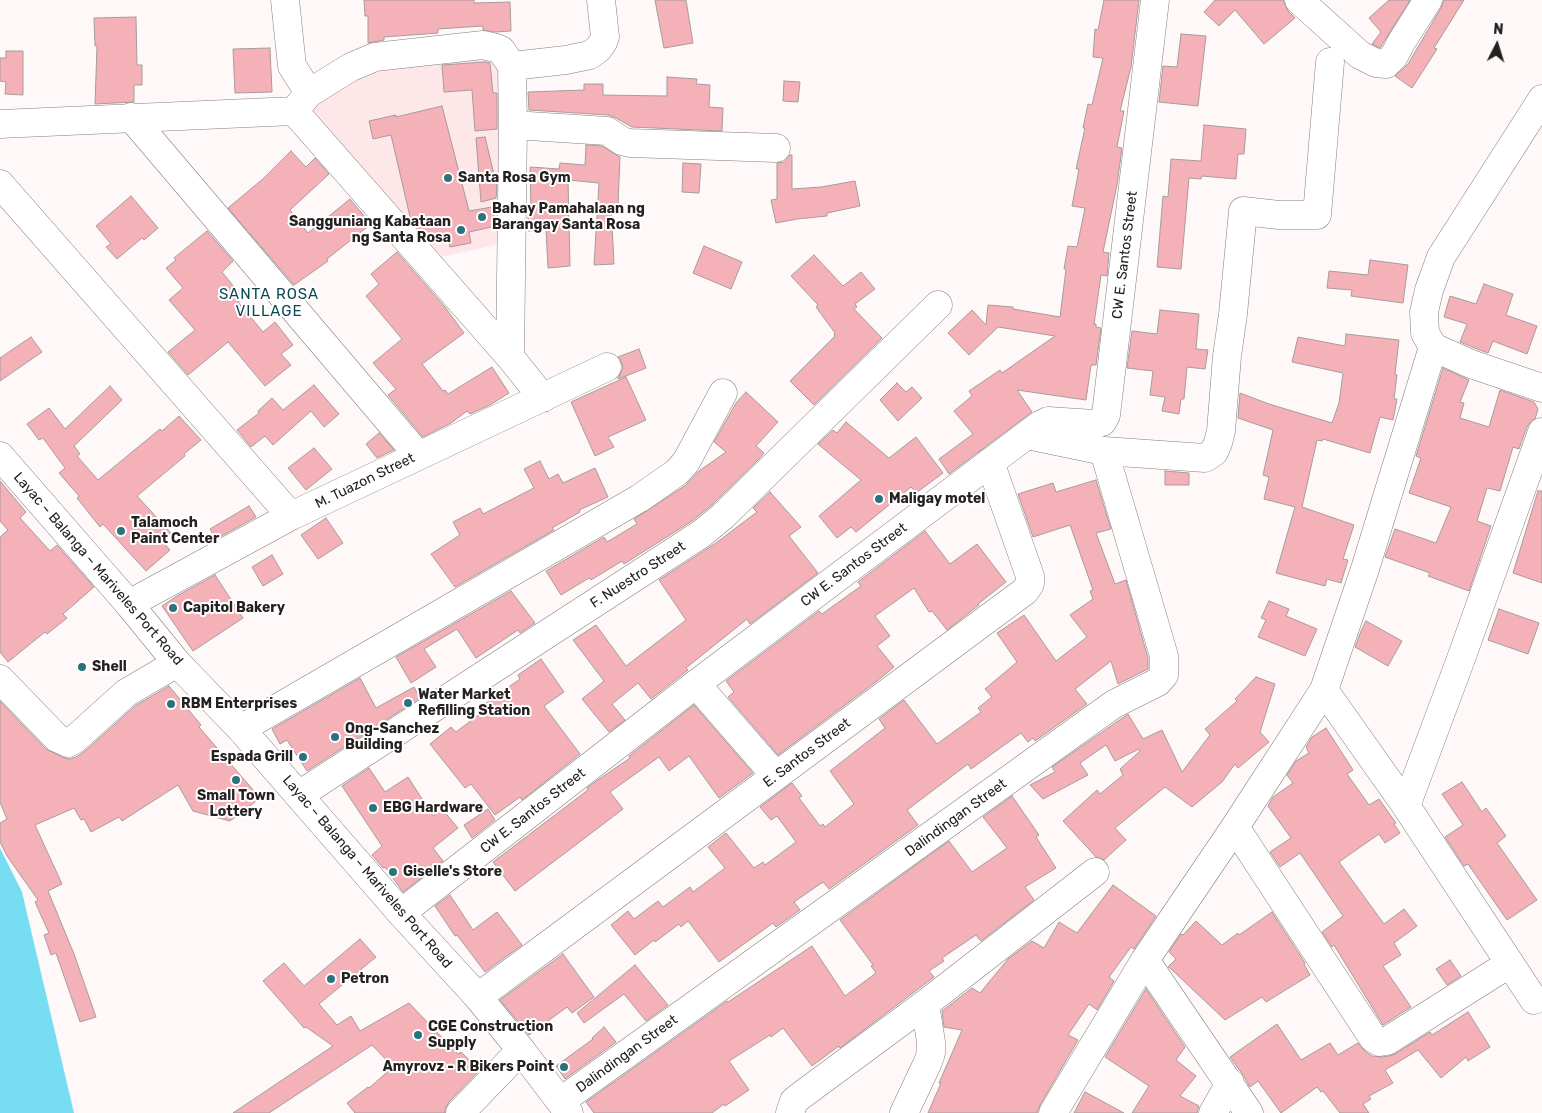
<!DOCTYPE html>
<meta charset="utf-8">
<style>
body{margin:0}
#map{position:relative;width:1542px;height:1113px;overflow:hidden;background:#fef8f9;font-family:Rubik,sans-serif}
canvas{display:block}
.north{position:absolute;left:1472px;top:20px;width:50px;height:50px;-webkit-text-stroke:4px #fff;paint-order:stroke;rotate:5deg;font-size:14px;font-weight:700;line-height:20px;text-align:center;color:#262121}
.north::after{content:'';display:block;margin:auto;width:18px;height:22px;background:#262121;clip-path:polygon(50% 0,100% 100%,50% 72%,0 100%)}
</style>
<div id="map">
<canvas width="1542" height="1113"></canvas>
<div class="north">N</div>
</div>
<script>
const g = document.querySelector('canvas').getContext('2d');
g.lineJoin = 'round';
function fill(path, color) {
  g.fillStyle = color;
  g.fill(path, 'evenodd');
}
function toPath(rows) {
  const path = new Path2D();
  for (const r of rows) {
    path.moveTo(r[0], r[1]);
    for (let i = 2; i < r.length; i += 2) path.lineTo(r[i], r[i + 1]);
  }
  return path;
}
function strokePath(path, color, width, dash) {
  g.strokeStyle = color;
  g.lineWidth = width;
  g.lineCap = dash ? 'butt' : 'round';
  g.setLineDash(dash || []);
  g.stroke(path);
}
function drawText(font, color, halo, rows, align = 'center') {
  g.font = font + ' Rubik,sans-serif';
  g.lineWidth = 4;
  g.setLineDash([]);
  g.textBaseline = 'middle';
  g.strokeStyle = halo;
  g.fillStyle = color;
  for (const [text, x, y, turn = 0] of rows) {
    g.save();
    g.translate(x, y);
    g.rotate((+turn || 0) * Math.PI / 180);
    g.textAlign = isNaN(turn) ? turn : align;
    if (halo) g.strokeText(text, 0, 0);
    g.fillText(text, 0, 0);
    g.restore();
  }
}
const built = toPath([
 [488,55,501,64,504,243,433,259,310,108,373,63]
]);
const water = toPath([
 [0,848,22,892,74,1113,0,1113]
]);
const building = toPath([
 [364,0,474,0,474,3,510,2,511,31,495,32,483,30,483,26,438,29,438,33,384,37,384,40,368,43,368,16,365,16,364,0],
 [655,0,686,0,693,43,664,48,655,0],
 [1104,0,1139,0,1131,67,1120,111,1124,111,1117,147,1122,148,1117,185,1103,252,1109,253,1107,276,1101,275,1094,324,1096,324,1096,327,1101,328,1096,365,1091,365,1086,400,1017,390,1032,412,949,474,939,459,973,434,954,411,972,396,969,391,1000,370,1002,373,1055,336,998,327,969,355,948,333,972,310,986,325,988,305,1013,307,1013,309,1060,317,1066,269,1064,269,1068,246,1077,247,1085,208,1072,206,1079,169,1076,169,1085,128,1083,128,1088,104,1092,105,1103,58,1093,57,1095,29,1098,30,1104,0],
 [1215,0,1283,0,1288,11,1295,18,1264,44,1235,10,1219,26,1204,12,1215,0],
 [1389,0,1410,0,1380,48,1372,44,1381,32,1369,18,1389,0],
 [1444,0,1464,0,1434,48,1437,49,1412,88,1395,76,1408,64,1441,8,1444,0],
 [136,17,137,65,142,65,142,85,134,85,134,102,95,104,97,46,95,46,94,18,136,17],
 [1181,34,1206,36,1198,106,1159,102,1163,66,1177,67,1181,34],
 [270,48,272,92,235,93,233,49,270,48],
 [6,51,23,51,23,95,5,94,6,82,0,81,0,58,6,58,6,51],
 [485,62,490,63,493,93,497,93,497,129,475,131,472,90,444,92,442,65,485,62],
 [667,77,697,79,696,84,710,85,709,107,723,108,722,131,632,127,616,118,608,115,529,110,528,92,584,90,584,84,603,84,603,95,667,96,667,77],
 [784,81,800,82,798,102,783,101,784,81],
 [442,106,469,211,492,207,496,224,496,226,469,232,471,243,450,247,448,236,429,241,411,221,391,135,373,139,369,121,396,115,396,117,442,106],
 [1204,125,1246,129,1244,154,1238,154,1236,179,1202,176,1201,179,1189,178,1181,269,1157,267,1163,196,1168,197,1171,159,1201,161,1204,125],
 [485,137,497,187,496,198,481,202,476,138,485,137],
 [586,145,602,146,620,157,618,206,611,206,614,264,594,265,599,183,568,180,570,266,548,268,546,230,528,231,528,210,531,209,530,167,559,169,560,163,585,165,586,145],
 [291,151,306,167,315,158,329,174,290,210,308,233,350,199,371,224,327,259,328,261,294,285,228,208,264,178,291,151],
 [790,155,792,155,792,189,821,187,855,181,860,206,827,213,827,216,797,219,776,223,771,200,777,199,777,163,784,162,790,155],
 [683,163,701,164,699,193,682,192,683,163],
 [131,196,158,228,144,240,142,238,117,259,106,247,111,244,96,226,131,196],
 [207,231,233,261,222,272,243,298,238,302,263,332,275,322,293,345,281,354,291,365,265,386,228,342,188,375,168,352,195,330,169,300,183,288,166,268,176,260,174,258,207,231],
 [704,246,742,262,731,289,693,273,704,246],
 [397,252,445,307,464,333,422,364,443,391,445,390,448,394,492,367,509,393,490,405,470,414,467,411,451,423,423,437,388,395,396,389,373,363,402,339,366,296,379,284,371,274,397,252],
 [814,255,843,286,861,272,875,289,855,304,857,307,854,309,882,338,814,405,790,381,835,336,834,335,835,333,816,307,818,305,791,276,814,255],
 [1370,260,1408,265,1403,303,1351,296,1352,290,1327,288,1329,271,1368,275,1370,260],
 [1484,284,1513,294,1506,315,1537,326,1527,354,1493,341,1488,353,1477,349,1460,342,1467,324,1444,317,1450,296,1476,304,1484,284],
 [1160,310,1199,314,1196,349,1208,350,1205,369,1187,367,1184,399,1181,399,1179,414,1162,411,1165,397,1150,395,1153,371,1127,368,1132,331,1157,334,1160,310],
 [1346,334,1399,340,1395,374,1397,375,1394,399,1397,399,1393,420,1380,417,1370,453,1323,439,1322,441,1317,440,1302,507,1354,525,1343,559,1348,560,1341,583,1327,579,1325,586,1276,573,1295,507,1264,499,1269,477,1263,475,1273,430,1238,418,1240,393,1269,404,1332,423,1339,403,1343,373,1292,362,1298,337,1345,346,1346,334],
 [31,337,42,352,0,381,0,358,31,337],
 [639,349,646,368,618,379,623,368,621,361,618,357,639,349],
 [1443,368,1469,380,1460,402,1464,403,1460,418,1489,427,1500,390,1534,402,1538,409,1535,419,1532,420,1527,427,1519,449,1513,447,1500,491,1487,488,1477,521,1491,526,1469,591,1428,576,1430,573,1385,557,1395,529,1436,543,1451,507,1409,493,1421,458,1416,456,1443,368],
 [626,377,646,420,608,437,614,447,595,456,571,402,626,377],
 [897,383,906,392,912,387,922,398,898,421,880,400,897,383],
 [314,385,339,414,324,427,311,411,273,445,265,436,251,447,237,430,259,413,258,411,272,398,283,410,314,385],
 [110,386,122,400,74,446,80,454,77,456,98,480,160,429,162,431,179,416,201,440,184,454,185,456,137,496,171,533,162,541,170,550,146,571,103,524,100,527,77,498,79,496,59,473,65,468,43,438,39,440,27,424,49,408,65,429,110,386],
 [746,392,778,422,756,446,764,453,759,459,713,504,692,521,624,564,622,561,591,580,589,578,561,595,546,571,604,537,607,542,637,524,634,519,686,485,699,471,726,452,714,442,736,403,746,392],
 [846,422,889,458,916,437,943,473,916,493,911,487,856,532,851,527,837,538,819,516,861,480,818,444,833,430,837,433,846,422],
 [379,433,394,450,377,458,366,444,379,433],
 [314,448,332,469,306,490,288,468,314,448],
 [540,461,549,479,558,474,563,483,595,468,608,497,579,510,580,512,552,528,554,530,455,587,431,554,460,535,453,522,480,508,483,514,534,488,524,469,540,461],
 [1165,471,1189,473,1189,485,1165,485,1165,471],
 [1096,480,1111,529,1096,533,1115,584,1126,580,1148,658,1148,669,1118,684,1111,661,1075,689,1087,704,1035,741,1033,738,1028,742,1021,733,971,769,968,764,907,810,918,825,829,889,823,882,794,902,800,910,776,927,773,923,719,962,688,921,681,927,679,924,655,942,654,940,635,955,611,925,628,911,634,919,658,901,663,907,690,887,693,892,725,868,708,847,726,833,754,868,763,862,765,865,796,842,777,816,771,820,760,807,792,783,802,796,799,798,820,826,823,824,825,827,854,804,830,771,885,728,879,719,904,700,937,744,981,712,978,708,992,697,985,689,1017,662,997,633,1024,615,1056,661,1087,637,1070,615,1093,599,1090,591,1093,590,1070,525,1033,537,1018,494,1053,483,1056,492,1096,480],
 [0,481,26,512,20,518,50,551,57,545,94,587,63,614,67,618,47,634,45,632,8,662,0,652,0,537,8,530,0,521,0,481],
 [1538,491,1542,491,1542,583,1513,573,1538,491],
 [770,492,801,527,789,536,818,573,750,624,747,619,686,668,688,670,651,699,638,683,612,704,625,720,609,732,582,699,604,681,573,640,596,625,626,666,686,620,659,580,716,543,757,512,753,508,770,492],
 [249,506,256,517,216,539,210,529,249,506],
 [326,518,343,543,318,559,301,535,326,518],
 [925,531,950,564,977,544,1006,582,978,604,979,605,947,630,932,611,929,612,914,588,875,616,890,636,877,646,894,667,877,681,778,755,728,697,734,692,726,681,819,611,822,614,861,586,858,582,925,531],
 [272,555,283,574,263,586,252,567,272,555],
 [215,575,243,618,193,651,162,606,177,596,215,575],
 [511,591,535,623,520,633,518,630,476,658,457,629,424,649,436,667,411,683,396,657,511,591],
 [1269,601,1289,609,1286,616,1317,629,1305,656,1258,637,1266,620,1261,618,1269,601],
 [1499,609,1539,623,1528,654,1488,640,1499,609],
 [1366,621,1402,641,1388,666,1355,647,1361,631,1366,621],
 [541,659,564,692,544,706,580,754,522,800,520,797,495,815,471,784,465,788,430,744,451,727,456,732,489,707,486,703,520,679,518,675,541,659],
 [1256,677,1275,684,1260,732,1269,742,1238,768,1235,764,1222,782,1192,807,1165,787,1115,828,1126,840,1104,860,1096,857,1063,821,1097,790,1100,794,1123,775,1120,769,1140,751,1139,749,1115,761,1106,745,1080,763,1088,775,1043,799,1030,785,1055,772,1052,767,1128,714,1143,739,1162,730,1182,772,1210,735,1205,729,1237,701,1235,699,1256,677],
 [360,678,376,708,414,687,420,698,307,771,287,740,280,744,272,729,360,678],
 [169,686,201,725,199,727,260,798,230,821,193,811,178,785,122,821,119,817,91,832,84,819,81,820,74,808,35,825,62,884,48,891,74,954,96,1017,80,1022,56,953,51,955,44,935,49,933,35,902,38,900,7,856,0,842,0,823,7,819,0,802,0,701,46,749,62,757,69,759,76,757,85,751,135,706,169,686],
 [694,705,753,773,719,798,689,756,669,771,659,757,610,792,623,809,515,891,493,862,588,790,587,788,595,782,630,758,629,756,694,705],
 [1326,728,1353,770,1347,774,1369,805,1379,799,1396,823,1394,824,1400,833,1385,843,1379,834,1339,862,1384,924,1404,909,1417,926,1394,943,1401,955,1383,966,1411,1007,1383,1025,1334,945,1332,947,1322,932,1343,916,1300,853,1280,867,1270,852,1291,838,1268,806,1273,797,1293,783,1287,775,1296,761,1309,753,1306,747,1312,737,1326,728],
 [369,768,385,792,408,777,433,816,442,809,458,828,433,848,443,861,403,892,385,867,383,868,372,855,382,846,342,786,369,768],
 [1462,782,1482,812,1486,808,1506,836,1497,843,1537,900,1507,920,1468,864,1464,866,1445,837,1463,825,1442,794,1462,782],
 [1012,796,1039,835,1036,837,1056,868,1025,887,1034,900,981,941,976,935,942,958,944,961,929,971,934,977,840,1048,839,1046,812,1066,783,1028,771,1037,770,1035,729,1061,749,1090,725,1106,724,1104,712,1113,594,1113,586,1102,727,1001,728,1002,812,946,845,996,876,973,871,966,873,965,840,920,949,841,972,872,1007,848,983,817,1012,796],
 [488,809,495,820,472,838,464,825,488,809],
 [1113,885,1156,916,1134,949,1131,947,1109,977,1114,981,1097,1010,1089,1004,1068,1035,1078,1040,1040,1105,1037,1113,928,1113,941,1083,939,1083,962,1030,944,1027,942,1011,972,988,980,993,1008,959,1032,941,1044,948,1059,922,1077,933,1113,885],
 [450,895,473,930,497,912,522,945,485,972,457,935,455,936,435,906,450,895],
 [1272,912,1305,963,1304,964,1310,975,1266,1002,1262,997,1225,1020,1170,968,1168,967,1176,959,1169,952,1181,934,1183,935,1196,921,1222,945,1238,933,1239,935,1272,912],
 [360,939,376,957,319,1004,337,1025,351,1016,360,1031,409,1003,458,1054,461,1052,480,1070,449,1102,445,1109,445,1113,355,1113,347,1103,368,1087,369,1088,393,1067,372,1045,269,1113,233,1113,333,1046,306,1027,304,1028,263,981,284,963,304,986,360,939],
 [563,954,594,997,572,1013,567,1007,529,1035,500,1000,563,954],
 [1450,960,1461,976,1447,985,1436,969,1450,960],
 [635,965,668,1005,646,1021,624,994,584,1023,577,1013,635,965],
 [1146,989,1185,1047,1176,1060,1196,1076,1180,1096,1199,1106,1197,1113,1132,1113,1149,1086,1105,1057,1146,989],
 [1468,1012,1490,1047,1468,1061,1466,1057,1441,1078,1418,1050,1385,1070,1393,1083,1369,1096,1371,1099,1363,1104,1369,1113,1340,1113,1323,1091,1321,1092,1317,1087,1281,1113,1258,1081,1250,1087,1243,1075,1230,1057,1277,1024,1301,1060,1330,1043,1338,1055,1358,1043,1365,1051,1372,1056,1382,1057,1389,1056,1395,1054,1430,1032,1432,1035,1468,1012],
 [604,1027,616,1042,565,1079,556,1066,593,1039,592,1038,604,1027],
 [1085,1092,1124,1113,1074,1113,1085,1092]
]);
const minor = toPath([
 [285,0,292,66,309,93],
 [1299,0,1360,55,1376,63,1386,64,1394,56,1402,41,1428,0],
 [512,66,566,60,590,55,598,49,603,42,605,37,601,0],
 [294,111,510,357,543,398],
 [131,117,418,455],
 [0,124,294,111,309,93,351,67,375,57,483,45,496,48,501,50,512,66,513,125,510,357],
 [513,125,607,131,622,141,630,143,776,148],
 [0,184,291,516],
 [1433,347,1425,333,1424,312,1429,290,1441,257,1542,99],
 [1027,435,1104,451,1205,458,1214,452,1218,443,1221,431,1227,356,1233,314,1243,211,1279,215,1317,215,1330,62],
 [129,604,291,516,607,367],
 [0,679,57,738,68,743,75,739,126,693,177,663],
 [696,684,776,776],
 [1324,690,1406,806,1534,1000],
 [241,729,640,498,677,472,686,462,723,393],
 [299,795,701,534,723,516,938,305],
 [1406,806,1462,656,1542,432],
 [1235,827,1373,1038,1380,1042,1387,1041,1509,964],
 [401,913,696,684,1040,425,1048,421,1094,424,1102,422,1106,415,1155,0],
 [1145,960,1249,1113],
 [478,997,1025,591,1030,584,1030,576,990,462],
 [561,1101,1114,704,1158,682,1164,675,1164,656,1104,451],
 [460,1113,521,1050],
 [790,1113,794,1101,803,1094,925,1004,1095,872],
 [904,1113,928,1062,931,1053,931,1042,925,1004],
 [1053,1113,1145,960,1235,827,1324,690,1365,569,1433,347,1471,364,1542,388],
 [1213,1113,1230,1083]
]);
const major = toPath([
 [0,456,129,604,177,663,241,729,401,913,478,997,521,1050,569,1113]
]);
const markers = [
 [448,178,5,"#2b717e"],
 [482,217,5,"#2b717e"],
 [461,230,5,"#2b717e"],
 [879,499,5,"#2b717e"],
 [121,531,5,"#2b717e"],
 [173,608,5,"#2b717e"],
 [82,667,5,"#2b717e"],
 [408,703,5,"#2b717e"],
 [171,704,5,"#2b717e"],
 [335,737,5,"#2b717e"],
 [303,757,5,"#2b717e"],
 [236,780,5,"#2b717e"],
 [373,808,5,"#2b717e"],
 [393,872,5,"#2b717e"],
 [331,979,5,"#2b717e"],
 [418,1035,5,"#2b717e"],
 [564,1067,5,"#2b717e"]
];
const poiNames = [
 ["Santa Rosa Gym",458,178],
 ["Bahay Pamahalaan ng",492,209],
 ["Barangay Santa Rosa",492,225],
 ["Sangguniang Kabataan",451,222,"right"],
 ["ng Santa Rosa",451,238,"right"],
 ["Maligay motel",889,499],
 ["Talamoch",131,523],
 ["Paint Center",131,539],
 ["Capitol Bakery",183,608],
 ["Shell",92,667],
 ["Water Market",418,695],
 ["Refilling Station",418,711],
 ["RBM Enterprises",181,704],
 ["Ong-Sanchez",345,729],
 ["Building",345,745],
 ["Espada Grill",293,757,"right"],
 ["Small Town",236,796,"center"],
 ["Lottery",236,812,"center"],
 ["EBG Hardware",383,808],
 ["Giselle's Store",403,872],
 ["Petron",341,979],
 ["CGE Construction",428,1027],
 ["Supply",428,1043],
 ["Amyrovz - R Bikers Point",554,1067,"right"]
];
const streetNames = [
 ["CW E. Santos Street",1125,255,-83],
 ["M. Tuazon Street",365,481,-26],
 ["CW E. Santos Street",854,565,-37],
 ["Layac – Balanga – Mariveles Port Road",98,569,49],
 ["F. Nuestro Street",638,575,-33],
 ["E. Santos Street",807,753,-37],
 ["CW E. Santos Street",533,811,-38],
 ["Dalindingan Street",956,818,-36],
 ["Layac – Balanga – Mariveles Port Road",367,872,49],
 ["Dalindingan Street",627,1054,-36]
];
const neighbourhoodNames = [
 ["SANTA ROSA",269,295],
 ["VILLAGE",269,312]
];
fill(built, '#fde7e9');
fill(water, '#76ddf2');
fill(building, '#f5b1b8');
strokePath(building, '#a79b9c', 1);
strokePath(minor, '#877c7d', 29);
strokePath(major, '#877c7d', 29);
strokePath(minor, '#fff', 28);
strokePath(major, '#fff', 28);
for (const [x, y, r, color] of markers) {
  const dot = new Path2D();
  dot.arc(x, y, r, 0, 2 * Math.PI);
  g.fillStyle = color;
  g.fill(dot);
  strokePath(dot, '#fff', 2);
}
drawText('bold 14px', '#262121', '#fff', poiNames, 'left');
drawText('14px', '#262121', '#fff', streetNames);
g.letterSpacing = '1px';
drawText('15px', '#0b4852', '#fff', neighbourhoodNames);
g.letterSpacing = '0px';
</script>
